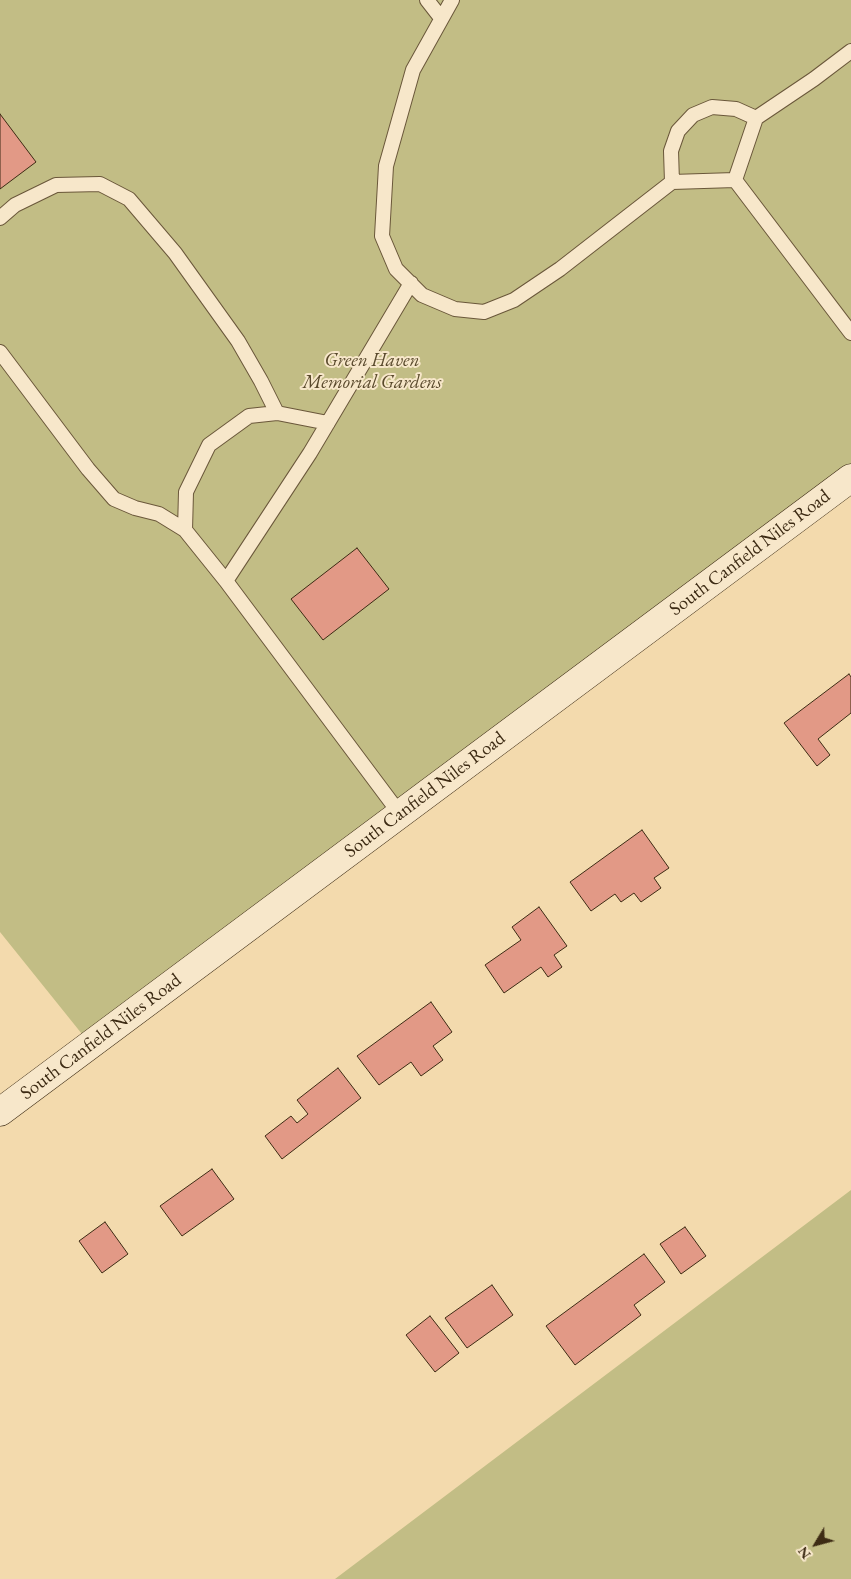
<!DOCTYPE html>
<style>
body{margin:0}
#map{position:relative;width:851px;height:1579px;overflow:hidden;background:#f3daad;font-family:"EB Garamond",serif}
canvas{display:block}
.north{position:absolute;left:791px;top:1519px;width:50px;height:50px;-webkit-text-stroke:4px #f7e7ca;paint-order:stroke;rotate:233deg;font-size:14px;font-weight:700;line-height:20px;text-align:center;color:#3d2b14}
.north::after{content:'';display:block;margin:auto;width:18px;height:22px;background:#3d2b14;clip-path:polygon(50% 0,100% 100%,50% 72%,0 100%)}
</style>
<div id="map">
<canvas width="851" height="1579"></canvas>
<div class="north">N</div>
</div>
<script>
const g = document.querySelector('canvas').getContext('2d');
g.lineJoin = 'round';
function fill(path, color) {
  g.fillStyle = color;
  g.fill(path, 'evenodd');
}
function toPath(rows) {
  const path = new Path2D();
  for (const r of rows) {
    path.moveTo(r[0], r[1]);
    for (let i = 2; i < r.length; i += 2) path.lineTo(r[i], r[i + 1]);
  }
  return path;
}
function strokePath(path, color, width, dash) {
  g.strokeStyle = color;
  g.lineWidth = width;
  g.lineCap = dash ? 'butt' : 'round';
  g.setLineDash(dash || []);
  g.stroke(path);
}
function drawText(font, color, halo, rows, align = 'center') {
  g.font = font + ' "EB Garamond",serif';
  g.lineWidth = 4;
  g.setLineDash([]);
  g.textBaseline = 'middle';
  g.strokeStyle = halo;
  g.fillStyle = color;
  for (const [text, x, y, turn = 0] of rows) {
    g.save();
    g.translate(x, y);
    g.rotate((+turn || 0) * Math.PI / 180);
    g.textAlign = isNaN(turn) ? turn : align;
    if (halo) g.strokeText(text, 0, 0);
    g.fillText(text, 0, 0);
    g.restore();
  }
}
const green = toPath([
 [0,0,851,0,851,478,90,1044,0,932],
 [851,1190,851,1579,335,1579]
]);
const building = toPath([
 [0,114,36,162,0,189,0,114],
 [357,548,389,589,323,640,291,599,357,548],
 [849,674,851,677,851,713,818,739,830,755,817,766,784,723,849,674],
 [642,830,669,868,654,878,661,888,641,902,634,893,621,902,615,894,591,911,570,882,642,830],
 [539,907,567,946,554,955,562,967,548,977,541,967,504,993,485,965,521,940,512,927,539,907],
 [431,1002,452,1032,433,1046,443,1060,421,1076,411,1062,379,1085,357,1056,431,1002],
 [338,1068,361,1098,282,1159,265,1136,291,1116,297,1123,308,1114,297,1100,338,1068],
 [212,1169,234,1199,182,1236,160,1206,212,1169],
 [105,1222,128,1254,102,1273,79,1241,105,1222],
 [685,1227,706,1256,681,1274,660,1244,685,1227],
 [644,1254,665,1282,634,1305,641,1315,575,1365,546,1326,644,1254],
 [492,1285,513,1315,467,1348,445,1318,492,1285],
 [430,1316,459,1353,435,1372,406,1335,430,1316]
]);
const lane = toPath([
 [427,0,441,18],
 [452,0,413,70,386,166,382,236,396,269,422,295,455,309,484,312,514,300,560,269,672,182,735,180],
 [735,180,851,333],
 [735,180,756,118,814,79,851,51],
 [672,182,671,151,678,131,693,115,712,107,736,109,756,118],
 [0,218,15,205,56,185,100,184,129,199,175,253,238,341,261,381,277,413],
 [0,352,88,469,114,499,135,508,159,514,185,530,226,581],
 [185,530,186,492,209,445,249,416,277,413,328,423],
 [400,814,226,581,310,453,411,283]
]);
const secondary = toPath([
 [0,1112,851,478]
]);
const parkNames = [
 ["Green Haven",372,361],
 ["Memorial Gardens",372,383]
];
const streetNames = [
 ["South Canfield Niles Road",750,553,-37],
 ["South Canfield Niles Road",425,795,-37],
 ["South Canfield Niles Road",101,1037,-37]
];
fill(green, '#c2bd85');
fill(building, '#e29986');
strokePath(building, '#3d2b14', 1);
strokePath(lane, '#6a573a', 16);
strokePath(secondary, '#3d2b14', 29);
strokePath(lane, '#f7e7ca', 14);
strokePath(secondary, '#f7e7ca', 28);
drawText('italic 19px', '#58482b', '#f7e7ca', parkNames);
drawText('19px', '#3d2b14', '#f7e7ca', streetNames);
</script>
